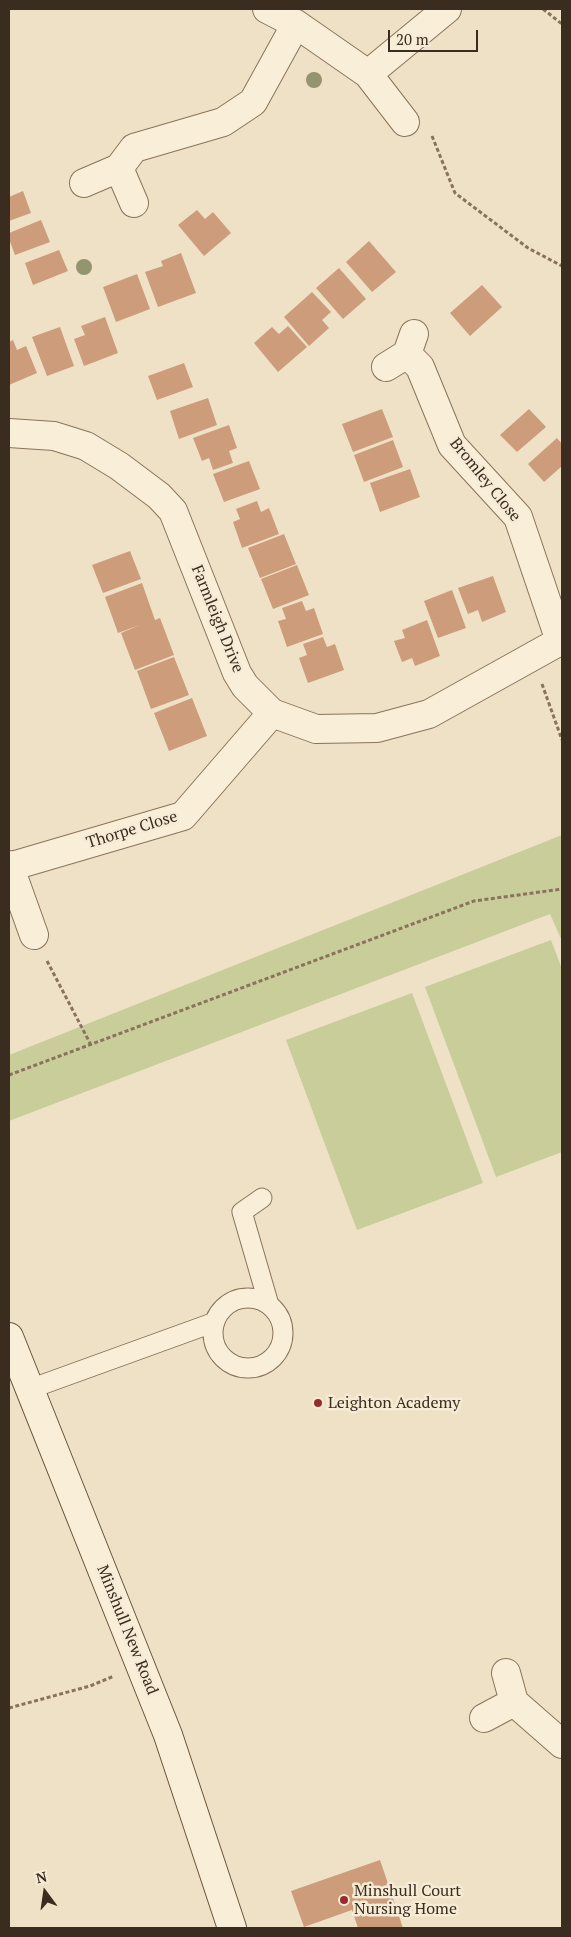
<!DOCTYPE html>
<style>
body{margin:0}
#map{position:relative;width:571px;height:1937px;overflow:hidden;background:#eee1c6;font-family:"PT Serif",serif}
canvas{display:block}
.frame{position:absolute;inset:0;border:10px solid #3a2c1f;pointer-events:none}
.north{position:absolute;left:20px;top:1867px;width:50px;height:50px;-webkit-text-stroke:4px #f6ecd5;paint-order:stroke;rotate:346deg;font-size:14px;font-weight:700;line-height:20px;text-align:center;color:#3a2c1f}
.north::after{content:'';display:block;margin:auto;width:18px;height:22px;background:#3a2c1f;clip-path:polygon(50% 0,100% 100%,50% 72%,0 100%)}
.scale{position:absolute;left:388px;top:30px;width:90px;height:22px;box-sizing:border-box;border:2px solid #3a2c1f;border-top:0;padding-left:6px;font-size:15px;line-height:18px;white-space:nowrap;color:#3a2c1f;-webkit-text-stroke:4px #f6ecd5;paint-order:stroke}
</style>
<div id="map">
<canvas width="571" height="1937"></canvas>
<div class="frame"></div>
<div class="north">N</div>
<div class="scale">20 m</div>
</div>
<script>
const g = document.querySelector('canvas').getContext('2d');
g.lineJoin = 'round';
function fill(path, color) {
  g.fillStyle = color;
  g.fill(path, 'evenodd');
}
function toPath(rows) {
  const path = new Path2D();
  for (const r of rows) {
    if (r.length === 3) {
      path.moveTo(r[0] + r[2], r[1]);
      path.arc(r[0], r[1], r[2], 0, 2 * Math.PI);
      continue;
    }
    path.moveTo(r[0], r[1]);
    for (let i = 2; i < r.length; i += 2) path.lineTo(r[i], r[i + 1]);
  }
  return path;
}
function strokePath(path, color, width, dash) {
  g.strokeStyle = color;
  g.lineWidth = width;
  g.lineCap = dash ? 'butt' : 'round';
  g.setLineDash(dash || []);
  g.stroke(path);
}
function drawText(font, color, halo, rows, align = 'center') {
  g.font = font + ' "PT Serif",serif';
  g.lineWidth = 5;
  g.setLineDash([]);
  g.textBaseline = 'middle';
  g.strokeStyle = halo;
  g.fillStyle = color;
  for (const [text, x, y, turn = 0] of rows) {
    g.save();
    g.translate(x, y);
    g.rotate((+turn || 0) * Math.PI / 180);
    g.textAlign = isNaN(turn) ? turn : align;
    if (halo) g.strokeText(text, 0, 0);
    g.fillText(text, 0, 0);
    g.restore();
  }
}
const green = toPath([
 [562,835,562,941,550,914,9,1121,9,1055],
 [551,940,562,969,562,1152,496,1177,425,987],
 [412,993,483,1183,357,1230,286,1040]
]);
const building = toPath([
 [23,191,31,213,9,221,9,197],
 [197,210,205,219,213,212,231,233,204,256,178,225],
 [41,220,50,242,15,255,9,239,9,233],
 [369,241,396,272,372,292,346,262],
 [59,250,68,271,33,285,25,263],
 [181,253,196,293,158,307,145,272,163,266,161,261],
 [339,268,366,299,343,319,316,288],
 [137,274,150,309,116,322,103,287],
 [482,285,502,307,470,336,450,313],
 [312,292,331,312,322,320,329,328,309,346,284,317],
 [105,317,118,353,84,366,74,339,85,335,81,326],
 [288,326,307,347,278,372,254,343,272,327,279,334],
 [60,327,74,366,47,376,32,337],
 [13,340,17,350,26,346,37,373,9,385,9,342],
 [184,363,193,387,157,400,148,376],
 [208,398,217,425,179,439,170,411],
 [382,409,393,437,353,452,342,424],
 [529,409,546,427,517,452,500,435],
 [229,425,237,448,229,451,233,463,213,470,209,458,202,461,193,438],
 [557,438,562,444,562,466,544,482,528,464],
 [393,440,403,467,364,482,354,455],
 [249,461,260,489,224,502,213,474],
 [410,469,420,497,380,512,370,483],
 [257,501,261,512,269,508,279,534,242,548,233,522,240,519,236,509],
 [284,534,296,564,260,578,248,548],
 [130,551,141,579,103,593,92,565],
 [297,565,309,595,273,609,261,579],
 [493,576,506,612,482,622,478,610,468,614,458,588],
 [142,583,155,620,160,618,174,655,135,670,121,633,140,625,118,633,105,597],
 [452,590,466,628,438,638,424,601],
 [302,601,306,611,314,608,323,634,287,647,278,621,286,619,282,608],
 [427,620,440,656,415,666,412,658,402,662,394,641,405,638,402,630],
 [323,637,327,647,335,644,344,670,308,683,299,658,307,655,303,644],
 [174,657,189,695,151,709,137,671],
 [192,698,207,736,169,751,154,713],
 [380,1860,403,1928,358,1928,352,1910,304,1927,291,1891]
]);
const path = toPath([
 [543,9,562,24],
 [432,136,455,193,528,248,562,266],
 [542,684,562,740],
 [47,961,91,1045],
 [9,1075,474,901,562,889],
 [9,1708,90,1686,114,1676]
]);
const lane = toPath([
 [262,1198,242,1212,269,1305],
 [248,1333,35],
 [30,1389,215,1322]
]);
const street = toPath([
 [267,9,296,24,368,74,405,122],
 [368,74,447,9],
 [119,168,134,203],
 [84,183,119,168,134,148,223,122,253,102,296,24],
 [414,334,407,354,420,367,452,445,518,517,560,641],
 [386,367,407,354],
 [9,433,54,436,86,446,119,466,159,496,173,511,237,673,245,686,272,713,316,729,377,728,429,714,562,640],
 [9,865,34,935],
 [9,867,183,816,272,713],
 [506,1673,514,1702,562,1744],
 [484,1718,514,1702]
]);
const secondary = toPath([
 [9,1337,168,1735,232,1928]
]);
const trees = [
 [314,80],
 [84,267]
];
const markers = [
 [318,1403,5,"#992b2e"],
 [344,1900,5,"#992b2e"]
];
const streetNames = [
 ["Bromley Close",485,480,51],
 ["Farmleigh Drive",217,619,68],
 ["Thorpe Close",132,830,-17],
 ["Minshull New Road",127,1630,68]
];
const poiNames = [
 ["Leighton Academy",328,1403],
 ["Minshull Court",354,1891],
 ["Nursing Home",354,1909]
];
fill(green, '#c8cd99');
fill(building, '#cd9c7b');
strokePath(lane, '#8a735b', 21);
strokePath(street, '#8a735b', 30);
strokePath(secondary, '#6c543e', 30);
strokePath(path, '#8a735b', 3, [4, 2.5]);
strokePath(lane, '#f9efd9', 19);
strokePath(street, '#f9efd9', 28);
strokePath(secondary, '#f9efd9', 28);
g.fillStyle = '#94956e';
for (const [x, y] of trees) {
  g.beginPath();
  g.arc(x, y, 8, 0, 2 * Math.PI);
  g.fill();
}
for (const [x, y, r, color] of markers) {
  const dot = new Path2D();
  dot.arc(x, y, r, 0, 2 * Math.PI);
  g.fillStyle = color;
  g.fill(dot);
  strokePath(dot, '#f6ecd5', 2);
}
drawText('16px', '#3a2c1f', '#f6ecd5', streetNames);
drawText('16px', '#3a2c1f', '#f6ecd5', poiNames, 'left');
</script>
